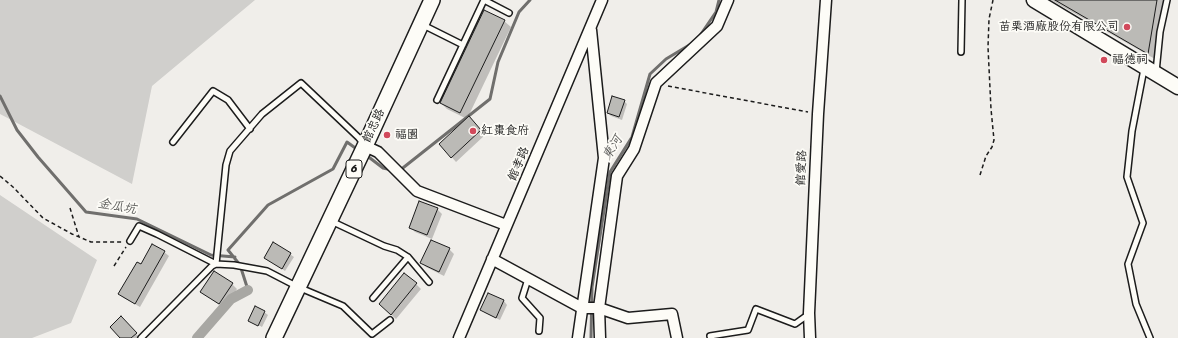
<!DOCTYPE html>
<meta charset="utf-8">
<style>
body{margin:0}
canvas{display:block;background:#f0eeea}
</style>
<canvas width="1178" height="338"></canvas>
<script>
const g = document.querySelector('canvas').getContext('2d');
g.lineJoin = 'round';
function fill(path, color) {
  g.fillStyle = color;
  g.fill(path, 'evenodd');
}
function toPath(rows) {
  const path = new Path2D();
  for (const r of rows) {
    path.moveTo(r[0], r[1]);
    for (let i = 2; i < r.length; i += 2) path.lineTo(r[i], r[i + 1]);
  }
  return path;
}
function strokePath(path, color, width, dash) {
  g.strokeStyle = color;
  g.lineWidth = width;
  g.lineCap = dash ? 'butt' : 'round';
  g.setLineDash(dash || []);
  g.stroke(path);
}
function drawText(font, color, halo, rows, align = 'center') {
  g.font = font + ' Sriracha,"LXGW WenKai TC",sans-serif';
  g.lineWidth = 3.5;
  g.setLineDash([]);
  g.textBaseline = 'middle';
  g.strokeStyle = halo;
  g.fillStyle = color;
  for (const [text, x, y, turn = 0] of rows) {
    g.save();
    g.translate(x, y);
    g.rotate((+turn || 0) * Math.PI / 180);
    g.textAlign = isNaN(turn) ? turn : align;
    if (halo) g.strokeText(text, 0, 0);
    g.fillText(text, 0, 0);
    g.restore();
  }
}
const green = toPath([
 [0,0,255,0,152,86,132,184,0,114],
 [0,195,97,260,71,323,32,338,0,338]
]);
const shadow = toPath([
 [1051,0,1164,0,1155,59],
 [504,21,511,27,468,117,485,135,456,162,440,144,467,119,447,109,441,103],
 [624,101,627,104,622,120,611,116,608,113],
 [437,209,442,214,432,239,415,232,410,227],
 [274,243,294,257,285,271,265,257],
 [449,249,454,254,444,276,426,267,421,262],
 [164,252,169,256,140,307,124,298,119,294,141,266],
 [232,284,237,289,224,308,202,292],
 [416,284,421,289,396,319,385,309],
 [489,294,504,301,507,305,500,320,485,313,482,310],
 [264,312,268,315,262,327,251,321,251,323,249,321],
 [121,318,139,337,138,338,122,338]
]);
const stream = toPath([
 [699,37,716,12,719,0],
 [0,96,17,130,38,157,86,212,137,219,211,255,235,257],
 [366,155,383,168,392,170],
 [399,171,490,99,498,62,519,12,530,0],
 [248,290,240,265,228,250,268,205,333,169,347,142,358,150],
 [591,338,592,287,610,172,632,137,650,74,666,59,691,44]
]);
const canal = toPath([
 [197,338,231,299,248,290]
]);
const building = toPath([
 [1055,0,1157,0,1148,54,1055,0],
 [484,10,505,20,460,113,440,103,484,10],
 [612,96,625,100,619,117,607,113,612,96],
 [469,116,481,130,451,158,439,144,469,116],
 [419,201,438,208,427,235,409,228,419,201],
 [431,240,450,248,439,272,420,263,431,240],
 [273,242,291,253,282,269,264,258,273,242],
 [152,244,165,251,135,304,118,294,137,262,141,264,152,244],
 [214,271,233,283,219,304,200,292,214,271],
 [404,273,417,283,391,315,379,304,404,273],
 [488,293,504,300,496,318,480,310,488,293],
 [255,306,265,311,258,326,248,321,255,306],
 [121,316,137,333,131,338,120,338,110,327,121,316]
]);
const path = toPath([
 [668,86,808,112],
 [980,175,986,156,992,147,994,140,991,109,988,47,989,19,993,0],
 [0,176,13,187,43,218,72,234,91,242,123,242],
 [70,208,79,237],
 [114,266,126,247]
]);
const lane = toPath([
 [484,0,509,13],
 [423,25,463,45],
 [961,52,962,0],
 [1144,69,1132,131,1127,177,1143,223,1128,264,1136,304,1150,338],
 [1156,72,1160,32,1167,0],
 [437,100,484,0],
 [173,142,213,91,228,100,250,129],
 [331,221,384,246,397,250,408,257,429,282],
 [130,241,139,226,157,234,216,264,234,265,267,271,298,287,343,306,372,334,390,320],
 [528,279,522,298,540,318,539,331],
 [373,298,408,257],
 [710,336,748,330,756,309,795,324,809,314],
 [141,338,212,266,216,264,226,165,230,151,262,114,301,83,358,137,363,143]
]);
const street = toPath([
 [365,146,378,152,417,191,506,225],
 [492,259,582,308,599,308,628,318,672,314,677,338],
 [459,338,602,0],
 [578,338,604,158,591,30],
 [600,338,599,308,617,176,634,149,656,83,717,26,728,0],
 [810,338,809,313,818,114,826,0]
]);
const secondary = toPath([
 [1034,0,1178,87]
]);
const primary = toPath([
 [274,338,365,146,432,0]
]);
const markers = [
 [1127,27,4,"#d1495b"],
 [1104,60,4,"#d1495b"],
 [473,131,4,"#d1495b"],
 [387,135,4,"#d1495b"]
];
const shields = [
 [354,169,16]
];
const shieldNames = [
 ["6",354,169]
];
const poiNames = [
 ["苗栗酒廠股份有限公司",1119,27,"right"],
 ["福德祠",1112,60],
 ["紅棗食府",481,131],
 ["福園",395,135]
];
const streetNames = [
 ["館忠路",374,126,-65],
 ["館孝路",519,164,-67],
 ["館愛路",802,168,-88]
];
const waterNames = [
 ["東河",613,148,-59],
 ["金瓜坑",117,207,10]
];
fill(green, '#d0cfcc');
fill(shadow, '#0003');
strokePath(stream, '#706f6d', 3);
strokePath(canal, '#a8a7a3', 10);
fill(building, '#bbbab6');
strokePath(building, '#1c1c1c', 1);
strokePath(lane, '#1c1c1c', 8);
strokePath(street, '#1c1c1c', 13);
strokePath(secondary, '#1c1c1c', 17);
strokePath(primary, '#1c1c1c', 18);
strokePath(path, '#1c1c1c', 1.5, [4, 3]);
strokePath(lane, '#fdfcf7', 5);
strokePath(street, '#fdfcf7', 10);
strokePath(secondary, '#fdfcf7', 14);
strokePath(primary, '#fdfcf7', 15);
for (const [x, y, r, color] of markers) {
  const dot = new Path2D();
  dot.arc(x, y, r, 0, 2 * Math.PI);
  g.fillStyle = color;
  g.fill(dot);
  strokePath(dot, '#fdfcf7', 1.5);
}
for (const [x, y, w] of shields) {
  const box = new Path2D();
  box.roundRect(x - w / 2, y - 9, w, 18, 3);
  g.fillStyle = '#fdfcf7';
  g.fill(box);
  strokePath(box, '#1c1c1c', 1);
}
drawText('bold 11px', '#1c1c1c', null, shieldNames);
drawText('12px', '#1c1c1c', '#fdfcf7', poiNames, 'left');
drawText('12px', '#1c1c1c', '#fdfcf7', streetNames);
drawText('italic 13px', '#5b5b59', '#fdfcf7', waterNames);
</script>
